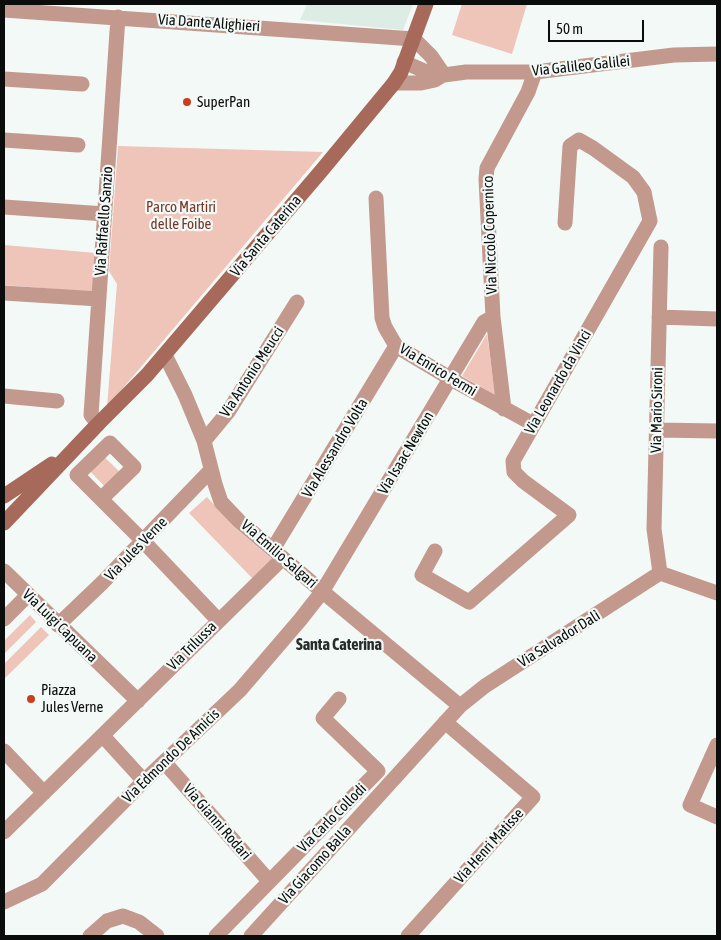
<!DOCTYPE html>
<meta charset="utf-8">
<style>
body{margin:0}
#map{position:relative;width:721px;height:940px;overflow:hidden;background:#f2f9f6;font-family:"Asap Condensed",sans-serif}
canvas{display:block}
.frame{position:absolute;inset:0;border:5px solid #0b0d0c;pointer-events:none}
.scale{position:absolute;left:548px;top:20px;width:96px;height:22px;box-sizing:border-box;border:2px solid #0b0d0c;border-top:0;padding-left:6px;font-size:15px;line-height:18px;white-space:nowrap;color:#0b0d0c;-webkit-text-stroke:4px #f2f9f6;paint-order:stroke}
</style>
<div id="map">
<canvas width="721" height="940"></canvas>
<div class="frame"></div>
<div class="scale">50 m</div>
</div>
<script>
const g = document.querySelector('canvas').getContext('2d');
g.lineJoin = 'round';
function fill(path, color) {
  g.fillStyle = color;
  g.fill(path, 'evenodd');
}
function toPath(rows) {
  const path = new Path2D();
  for (const r of rows) {
    path.moveTo(r[0], r[1]);
    for (let i = 2; i < r.length; i += 2) path.lineTo(r[i], r[i + 1]);
  }
  return path;
}
function strokePath(path, color, width, dash) {
  g.strokeStyle = color;
  g.lineWidth = width;
  g.lineCap = dash ? 'butt' : 'round';
  g.setLineDash(dash || []);
  g.stroke(path);
}
function drawText(font, color, halo, rows, align = 'center') {
  g.font = font + ' "Asap Condensed",sans-serif';
  g.lineWidth = 4.5;
  g.setLineDash([]);
  g.textBaseline = 'middle';
  g.strokeStyle = halo;
  g.fillStyle = color;
  for (const [text, x, y, turn = 0] of rows) {
    g.save();
    g.translate(x, y);
    g.rotate((+turn || 0) * Math.PI / 180);
    g.textAlign = isNaN(turn) ? turn : align;
    if (halo) g.strokeText(text, 0, 0);
    g.fillText(text, 0, 0);
    g.restore();
  }
}
const built = toPath([
 [307,4,413,4,403,30,300,20]
]);
const green = toPath([
 [462,4,527,4,512,54,452,35],
 [118,146,323,152,107,407,117,284,109,271],
 [4,245,96,253,93,292,4,285],
 [487,334,495,395,462,376],
 [102,455,122,474,107,489,88,469],
 [207,497,233,526,274,561,253,579,189,513],
 [30,615,36,622,4,654,4,641],
 [41,627,49,635,4,679,4,664]
]);
const street = toPath([
 [4,10,414,39,431,56,444,75],
 [404,62,429,73,444,75,466,72,535,72,674,55,717,54],
 [4,79,82,84],
 [394,83,421,83,435,80,443,75],
 [4,140,78,145],
 [376,198,382,318,385,327,396,346,458,383,533,424],
 [4,207,105,214],
 [4,293,99,299],
 [659,317,717,319],
 [165,355,185,395,204,441,215,484,221,502,239,521,317,587,460,706],
 [4,396,57,401],
 [504,409,493,317,486,179,487,168,528,92,535,72],
 [98,424,91,415,118,17],
 [657,430,717,431],
 [204,441,228,412,297,302],
 [101,499,134,467,110,443,77,475,143,541,218,620],
 [273,549,396,346],
 [435,551,422,575,469,602,569,515,523,481,514,472,513,461,650,221,644,192,633,177,593,148,579,140,570,146,565,223],
 [4,571,138,701],
 [660,573,654,529,661,247],
 [660,573,717,593],
 [4,619,28,595],
 [58,625,102,583,211,470],
 [103,736,144,781],
 [717,745,690,805,717,817],
 [4,751,44,793],
 [165,763,269,881],
 [4,832,283,558],
 [4,902,42,884,144,781,240,690,300,620,322,592,484,322,493,317],
 [90,936,107,921,123,916,139,922,157,936],
 [216,936,378,771,323,718,339,699],
 [251,936,460,706,485,686,660,573],
 [408,936,533,797,445,722]
]);
const secondary = toPath([
 [4,496,52,464],
 [4,523,98,424,147,375,322,170,394,83,401,72,426,4]
]);
const markers = [
 [187,102,5,"#c93f1e"],
 [31,699,5,"#c93f1e"]
];
const streetNames = [
 ["Via Dante Alighieri",209,23,4],
 ["Via Galileo Galilei",581,66,-6],
 ["Via Raffaello Sanzio",104,221,-86],
 ["Via Niccolò Copernico",490,235,-92],
 ["Via Santa Caterina",266,236,-50],
 ["Via Enrico Fermi",438,370,31],
 ["Via Antonio Meucci",252,372,-57],
 ["Via Leonardo da Vinci",558,382,-60],
 ["Via Mario Sironi",657,410,-89],
 ["Via Alessandro Volta",335,448,-59],
 ["Via Isaac Newton",406,453,-59],
 ["Via Jules Verne",136,549,-46],
 ["Via Emilio Salgari",279,554,41],
 ["Via Luigi Capuana",60,626,44],
 ["Via Salvador Dalì",559,639,-32],
 ["Via Trilussa",192,646,-45],
 ["Via Edmondo De Amicis",171,756,-44],
 ["Via Carlo Collodi",332,818,-45],
 ["Via Gianni Rodari",217,822,49],
 ["Via Henri Matisse",489,846,-48],
 ["Via Giacomo Balla",315,865,-48]
];
const poiNames = [
 ["SuperPan",197,102],
 ["Piazza",41,690],
 ["Jules Verne",41,707]
];
const parkNames = [
 ["Parco Martiri",181,207],
 ["delle Foibe",181,224]
];
const neighbourhoodNames = [
 ["Santa Caterina",339,645]
];
fill(built, '#deece6');
fill(green, '#efc4b9');
strokePath(street, '#c3988d', 15);
strokePath(secondary, '#a6695a', 15);
for (const [x, y, r, color] of markers) {
  const dot = new Path2D();
  dot.arc(x, y, r, 0, 2 * Math.PI);
  g.fillStyle = color;
  g.fill(dot);
  strokePath(dot, '#f2f9f6', 2);
}
drawText('15px', '#0b0d0c', '#f2f9f6', streetNames);
drawText('15px', '#0b0d0c', '#f2f9f6', poiNames, 'left');
drawText('15px', '#753729', '#f2f9f6', parkNames);
drawText('bold 16px', '#272d2a', '#f2f9f6', neighbourhoodNames);
</script>
